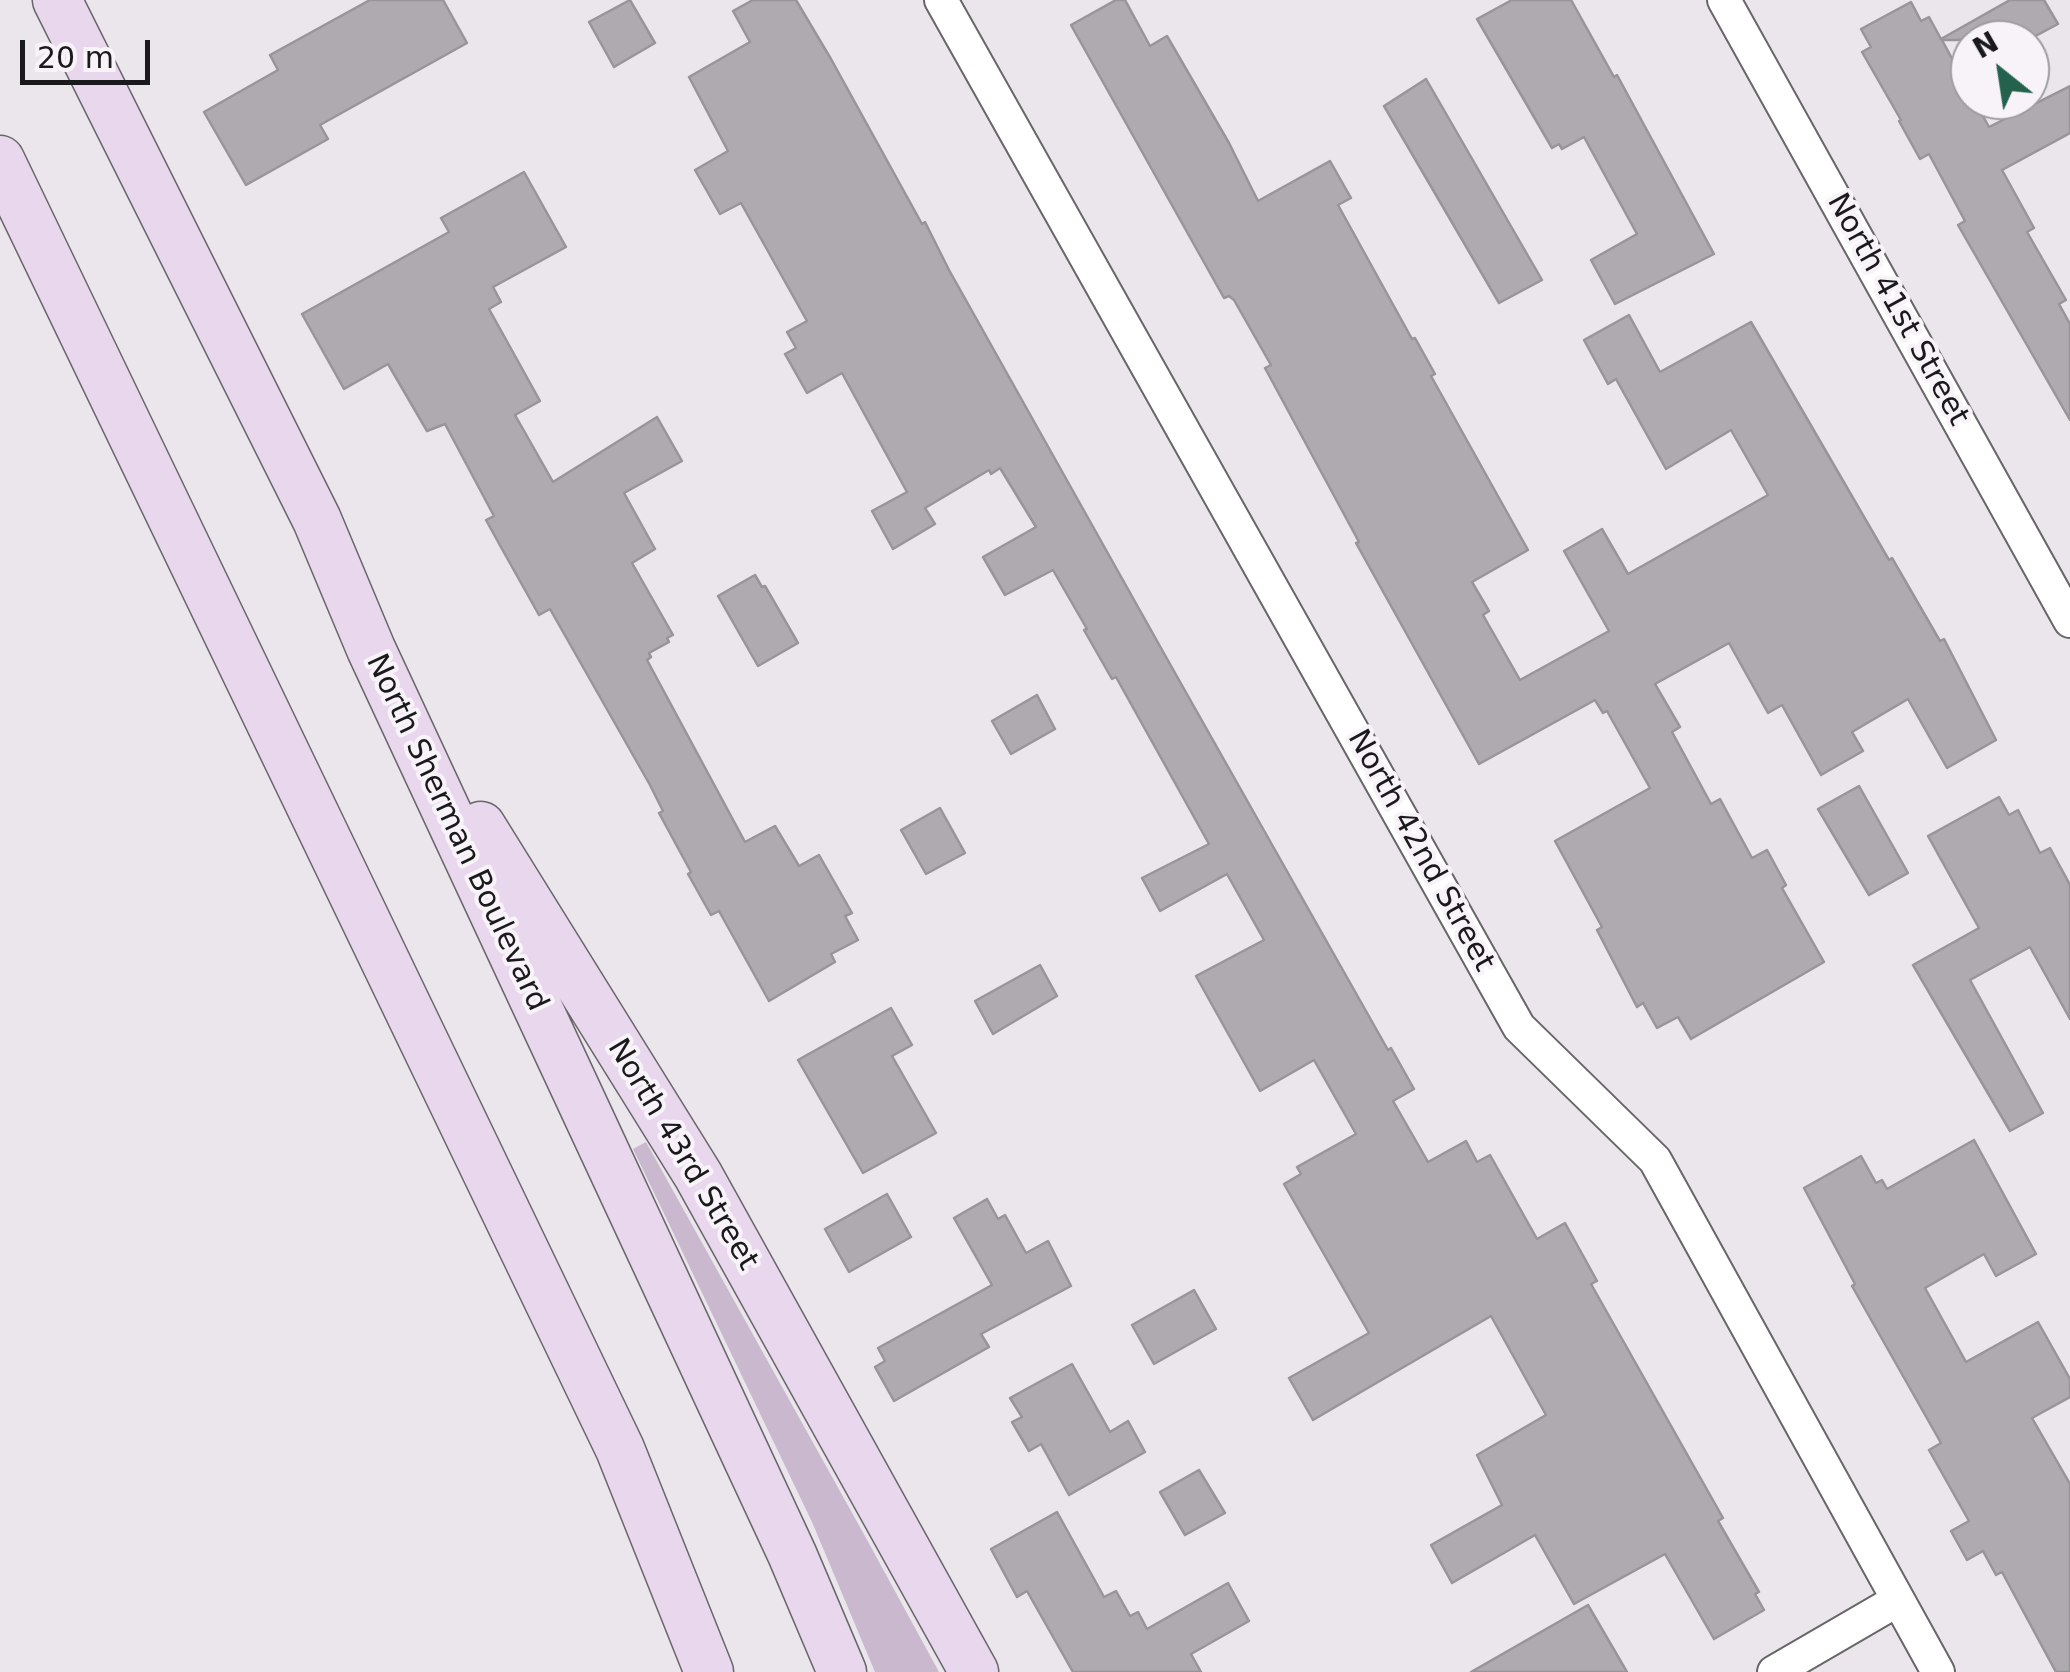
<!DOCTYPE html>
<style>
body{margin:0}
#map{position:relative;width:2070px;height:1672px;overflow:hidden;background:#eae6eb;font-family:"DejaVu Sans",sans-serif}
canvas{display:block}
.north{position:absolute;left:1950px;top:20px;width:100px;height:100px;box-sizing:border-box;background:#f7f3f8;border:2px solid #9f9ca0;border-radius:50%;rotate:330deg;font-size:28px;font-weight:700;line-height:40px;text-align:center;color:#1a191b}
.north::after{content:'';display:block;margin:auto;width:35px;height:45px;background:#25624e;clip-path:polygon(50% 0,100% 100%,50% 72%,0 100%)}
.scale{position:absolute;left:20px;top:40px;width:130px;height:45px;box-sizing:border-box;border:5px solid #1a191b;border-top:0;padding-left:12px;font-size:30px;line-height:35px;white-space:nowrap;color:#1a191b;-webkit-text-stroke:8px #f7f3f8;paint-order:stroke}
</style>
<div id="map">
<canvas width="2070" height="1672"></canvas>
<div class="north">N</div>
<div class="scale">20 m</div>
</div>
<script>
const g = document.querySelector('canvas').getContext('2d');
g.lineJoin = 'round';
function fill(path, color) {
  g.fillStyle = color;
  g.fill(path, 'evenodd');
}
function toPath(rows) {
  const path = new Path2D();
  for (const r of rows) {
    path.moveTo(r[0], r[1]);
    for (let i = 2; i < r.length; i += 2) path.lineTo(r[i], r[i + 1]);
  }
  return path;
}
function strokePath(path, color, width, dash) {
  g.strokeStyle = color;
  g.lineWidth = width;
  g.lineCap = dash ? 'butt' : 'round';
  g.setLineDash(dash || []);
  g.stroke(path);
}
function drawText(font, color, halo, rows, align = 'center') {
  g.font = font + ' "DejaVu Sans",sans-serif';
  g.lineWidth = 8;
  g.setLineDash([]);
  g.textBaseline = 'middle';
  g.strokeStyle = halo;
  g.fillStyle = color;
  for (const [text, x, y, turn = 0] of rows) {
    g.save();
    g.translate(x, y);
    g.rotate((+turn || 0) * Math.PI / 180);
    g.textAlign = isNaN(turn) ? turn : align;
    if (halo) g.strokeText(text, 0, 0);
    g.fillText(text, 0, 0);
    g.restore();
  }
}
const green = toPath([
 [646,1142,866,1538,939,1672,875,1672,812,1522,633,1149]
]);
const building = toPath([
 [370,0,443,0,467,43,320,125,328,139,246,185,204,112,278,70,270,55,370,0],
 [630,0,655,43,614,67,589,22,630,0],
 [753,0,796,0,831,59,922,224,925,222,949,270,1175,673,1388,1050,1391,1048,1414,1089,1393,1101,1428,1162,1466,1141,1477,1162,1490,1155,1537,1239,1565,1223,1597,1281,1591,1284,1723,1518,1718,1521,1759,1592,1755,1594,1764,1610,1714,1639,1665,1554,1574,1604,1535,1535,1452,1583,1431,1545,1502,1505,1477,1455,1546,1415,1491,1316,1313,1420,1289,1378,1369,1333,1284,1184,1301,1174,1297,1167,1356,1134,1314,1060,1260,1091,1196,976,1264,940,1227,874,1160,911,1142,878,1209,844,1116,677,1112,679,1084,630,1087,629,1053,570,1005,595,983,557,1036,527,1000,468,991,474,989,470,925,508,935,524,893,549,872,511,907,492,842,373,807,393,785,354,796,348,787,332,807,321,741,203,720,214,695,170,728,151,689,77,750,42,733,11,753,0],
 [1116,0,1125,0,1150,46,1167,36,1229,143,1258,201,1330,161,1351,198,1338,205,1412,339,1415,338,1435,374,1431,376,1528,550,1472,582,1489,611,1483,615,1520,680,1609,631,1564,551,1602,529,1628,574,1768,495,1731,430,1666,469,1616,379,1608,384,1584,340,1629,315,1660,372,1751,322,1889,560,1892,558,1940,641,1944,639,1996,740,1947,768,1908,699,1852,732,1863,751,1821,775,1782,705,1768,713,1729,643,1655,684,1680,727,1672,732,1711,804,1720,799,1752,858,1767,850,1786,885,1782,888,1824,962,1691,1039,1678,1017,1657,1028,1643,1003,1637,1007,1597,930,1602,927,1555,841,1650,788,1607,711,1603,713,1595,700,1479,764,1356,543,1359,542,1265,368,1271,365,1234,300,1229,296,1224,298,1071,25,1116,0],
 [1512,0,1571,0,1614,77,1617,75,1714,254,1615,304,1591,260,1637,234,1584,137,1562,149,1559,144,1552,148,1477,19,1512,0],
 [2010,0,2044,0,2058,24,2028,40,1942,40,1970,92,1970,100,1974,100,1989,127,2070,86,2070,133,2002,170,2034,228,2027,232,2066,300,2059,304,2070,324,2070,420,1958,225,1965,221,1929,154,1920,159,1899,121,1901,120,1862,52,1871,47,1861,29,1911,2,1921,21,1929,17,1941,39,2010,0],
 [1426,79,1542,280,1499,303,1384,106,1426,79],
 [524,172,566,247,493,287,501,302,489,309,540,401,515,415,553,482,657,417,682,461,624,493,655,549,632,563,673,635,667,638,669,642,649,653,651,657,647,660,745,842,775,826,799,866,819,855,852,913,845,916,858,940,831,954,835,962,769,1001,719,911,711,915,688,874,691,872,659,813,663,811,650,785,550,609,539,615,502,549,486,520,494,516,445,424,427,431,388,364,344,389,302,314,449,232,441,218,524,172],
 [755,575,762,587,765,586,798,643,758,666,718,596,755,575],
 [1037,695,1055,729,1011,754,992,721,1037,695],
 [1859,786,1908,873,1869,895,1818,809,1859,786],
 [1999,797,2009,815,2018,810,2040,853,2050,848,2070,885,2070,1019,2030,947,1970,980,2043,1113,2010,1131,1913,965,1979,928,1928,836,1999,797],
 [940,808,965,853,926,874,901,830,940,808],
 [1040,965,1057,996,993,1034,975,1001,1040,965],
 [891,1008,912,1045,892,1056,936,1133,863,1173,798,1060,891,1008],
 [1974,1140,2036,1254,1996,1276,1984,1254,1925,1288,1966,1362,2038,1322,2070,1379,2070,1397,2032,1418,2070,1484,2070,1672,2056,1672,2002,1572,1996,1575,1983,1551,1967,1560,1951,1531,1969,1521,1929,1450,1941,1443,1852,1286,1855,1284,1804,1188,1861,1156,1876,1183,1882,1180,1887,1189,1974,1140],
 [887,1194,911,1237,849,1272,825,1229,887,1194],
 [987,1199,998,1219,1005,1215,1026,1253,1048,1241,1071,1286,981,1334,989,1347,894,1401,875,1367,885,1361,878,1348,992,1285,954,1218,987,1199],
 [1194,1290,1216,1329,1154,1364,1132,1325,1194,1290],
 [1072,1364,1110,1432,1128,1421,1145,1452,1069,1495,1041,1444,1029,1451,1012,1422,1022,1417,1010,1398,1072,1364],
 [1199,1470,1225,1513,1185,1535,1160,1492,1199,1470],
 [1057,1512,1104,1597,1116,1591,1130,1616,1138,1612,1147,1629,1228,1583,1249,1621,1191,1654,1201,1672,1073,1672,1027,1591,1017,1597,991,1549,1057,1512],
 [1588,1605,1627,1672,1471,1672,1588,1605]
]);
const street = toPath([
 [941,0,1519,1027,1655,1160,1938,1672],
 [1724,0,2070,621],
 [1774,1672,1898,1600]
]);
const secondary = toPath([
 [57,0,317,520,371,649,792,1554,842,1672],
 [0,160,620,1449,709,1672],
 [481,826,698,1175,974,1672]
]);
const streetNames = [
 ["North 41st Street",1897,310,61],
 ["North Sherman Boulevard",456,833,65],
 ["North 42nd Street",1420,851,61],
 ["North 43rd Street",682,1155,59]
];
fill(green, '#cab8cf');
fill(building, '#aeaaaf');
strokePath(building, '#989599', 2.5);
strokePath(street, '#69666a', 36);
strokePath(secondary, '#69666a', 51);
strokePath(street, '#fff', 32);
strokePath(secondary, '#e8d7ed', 48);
drawText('30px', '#1a191b', '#f7f3f8', streetNames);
</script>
